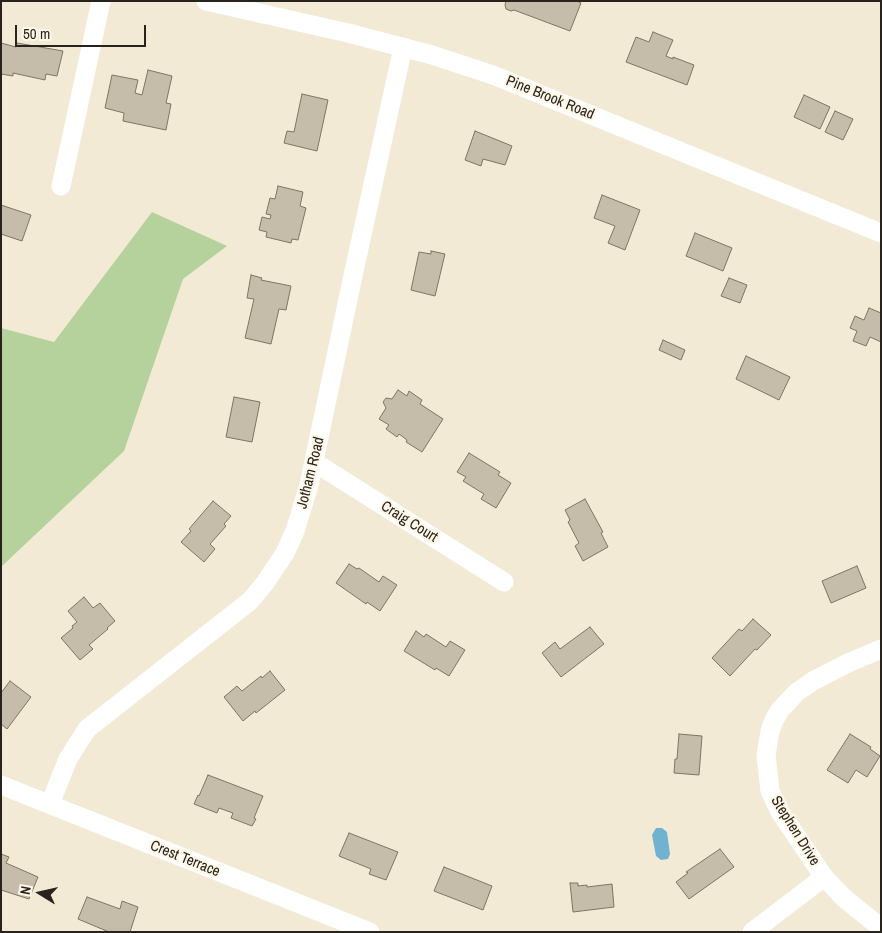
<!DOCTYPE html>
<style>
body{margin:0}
#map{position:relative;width:882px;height:933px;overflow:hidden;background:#f3ead6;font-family:"Archivo Narrow",sans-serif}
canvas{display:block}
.frame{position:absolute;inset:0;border:2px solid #28241d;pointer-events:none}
.north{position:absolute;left:15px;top:868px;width:50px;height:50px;-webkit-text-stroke:4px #fff7e7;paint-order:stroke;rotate:280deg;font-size:14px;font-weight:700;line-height:20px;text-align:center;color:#28241d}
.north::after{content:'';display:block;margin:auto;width:18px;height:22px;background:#28241d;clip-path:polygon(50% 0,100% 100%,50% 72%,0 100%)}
.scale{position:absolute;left:15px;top:25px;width:131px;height:22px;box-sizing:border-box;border:2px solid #28241d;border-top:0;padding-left:6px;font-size:15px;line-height:18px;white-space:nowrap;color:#28241d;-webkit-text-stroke:4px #fff7e7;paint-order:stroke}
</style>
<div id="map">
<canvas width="882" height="933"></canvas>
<div class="frame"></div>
<div class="north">N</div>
<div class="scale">50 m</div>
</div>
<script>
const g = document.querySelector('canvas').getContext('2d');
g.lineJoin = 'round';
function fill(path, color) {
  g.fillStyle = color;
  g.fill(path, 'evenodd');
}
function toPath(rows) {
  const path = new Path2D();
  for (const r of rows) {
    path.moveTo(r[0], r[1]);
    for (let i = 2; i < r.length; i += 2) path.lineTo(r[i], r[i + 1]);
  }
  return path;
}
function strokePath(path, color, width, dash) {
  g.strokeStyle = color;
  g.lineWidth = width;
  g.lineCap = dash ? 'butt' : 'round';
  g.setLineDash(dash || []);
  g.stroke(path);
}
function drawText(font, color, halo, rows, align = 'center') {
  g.font = font + ' "Archivo Narrow",sans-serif';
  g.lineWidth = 4.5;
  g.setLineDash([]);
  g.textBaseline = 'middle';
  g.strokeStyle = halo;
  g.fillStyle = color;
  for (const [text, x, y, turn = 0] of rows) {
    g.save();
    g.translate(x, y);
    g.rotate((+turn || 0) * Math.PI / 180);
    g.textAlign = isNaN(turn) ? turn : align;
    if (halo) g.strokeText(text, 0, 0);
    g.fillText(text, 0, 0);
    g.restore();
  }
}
const green = toPath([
 [152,212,227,246,183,279,124,451,1,567,1,328,54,342]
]);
const water = toPath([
 [656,828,662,828,667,832,670,854,668,859,661,860,656,856,652,835]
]);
const building = toPath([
 [506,1,577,1,581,3,570,31,514,10,511,11,506,9,505,5,506,1],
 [653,32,673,40,666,56,673,59,673,57,694,65,687,85,626,62,636,37,649,42,653,32],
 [1,43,16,47,17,43,63,51,57,76,46,74,45,80,13,73,13,76,1,74,1,43],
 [148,70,172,76,166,103,171,104,166,130,123,121,124,113,105,108,112,75,138,80,135,93,142,95,148,70],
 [302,94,328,100,317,151,284,143,287,131,294,132,302,94],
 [804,95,830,107,820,129,794,117,804,95],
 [835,111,853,119,843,140,825,132,835,111],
 [475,131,512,146,505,165,483,159,481,166,465,160,475,131],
 [278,186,303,192,300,206,306,208,298,240,292,239,291,243,266,237,267,232,259,230,262,217,270,219,271,215,266,214,270,198,275,199,278,186],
 [602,195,640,210,625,250,608,243,615,226,594,218,602,195],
 [1,205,31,215,22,241,1,234,1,205],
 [695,233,732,248,723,271,686,256,695,233],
 [431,251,445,254,435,296,411,290,419,252,431,254,431,251],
 [251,275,262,278,261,280,291,286,286,310,279,309,271,344,245,338,254,299,247,298,251,275],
 [729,278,747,285,740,303,721,296,729,278],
 [869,308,881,313,881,342,870,337,866,346,853,341,857,331,850,328,855,316,864,320,869,308],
 [663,340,685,350,681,360,659,350,663,340],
 [746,356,790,377,779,400,736,379,746,356],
 [398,390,407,396,409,391,422,400,420,404,443,419,422,452,406,442,407,440,399,434,397,437,386,429,389,425,379,419,386,408,383,402,386,398,392,399,398,390],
 [234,397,260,402,252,442,226,437,234,397],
 [469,453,500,472,498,475,511,483,496,508,481,499,484,494,463,481,466,477,457,472,469,453],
 [585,499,603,532,601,533,608,547,583,561,575,546,579,543,568,522,570,520,565,510,585,499],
 [213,501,231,516,224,524,226,526,210,544,215,549,204,562,181,542,191,531,189,529,213,501],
 [349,564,357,569,359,568,379,582,383,576,397,585,380,611,367,602,366,604,336,583,349,564],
 [857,566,866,588,831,603,822,581,857,566],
 [84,597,93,608,100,603,115,621,107,628,108,629,89,645,93,649,80,660,61,638,73,628,72,626,77,622,68,611,84,597],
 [753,619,771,635,757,650,755,649,730,676,712,658,739,629,742,631,753,619],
 [590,627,604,644,561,677,542,653,555,642,560,649,590,627],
 [416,631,424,637,426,634,446,647,450,641,465,650,449,676,436,668,435,670,404,651,416,631],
 [270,671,285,690,256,713,255,711,243,721,224,697,237,686,242,691,261,676,262,678,270,671],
 [10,681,31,697,7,729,1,724,1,693,10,681],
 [679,734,702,736,699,775,674,773,675,759,677,759,679,734],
 [850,734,871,747,870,749,880,756,867,777,856,770,848,783,827,770,850,734],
 [208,775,263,796,254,818,256,819,252,826,231,818,233,813,219,808,217,813,194,804,198,795,199,796,208,775],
 [349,833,398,852,386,880,369,874,371,869,339,856,349,833],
 [720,849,734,867,689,899,676,882,688,873,686,872,720,849],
 [1,854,9,857,6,863,38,877,29,899,1,890,1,854],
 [444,867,492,886,483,910,434,891,444,867],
 [570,883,578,883,578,886,587,885,587,887,612,884,614,907,573,912,570,883],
 [87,897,120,909,122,901,138,907,130,932,109,932,78,919,87,897]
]);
const minor = toPath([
 [206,1,348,33,432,55,493,75,881,233],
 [61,186,101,1],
 [314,462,504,582],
 [881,649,848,663,813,681,797,692,780,710,774,720,770,731,766,755,770,791,780,812,824,877,844,898,881,928],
 [1,785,370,932],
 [50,804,68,759,87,729,250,601,265,583,285,553,295,531,309,485,351,285,403,47],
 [752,932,824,877]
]);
const streetNames = [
 ["Pine Brook Road",550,98,22],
 ["Jotham Road",311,473,-76],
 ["Craig Court",409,522,32],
 ["Stephen Drive",795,831,58],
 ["Crest Terrace",185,859,22]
];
fill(green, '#b5d29d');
fill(water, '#71b2d0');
fill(building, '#c6bcaa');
strokePath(building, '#7d7463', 1);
strokePath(minor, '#fff', 19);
drawText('15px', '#28241d', '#fff7e7', streetNames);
</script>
